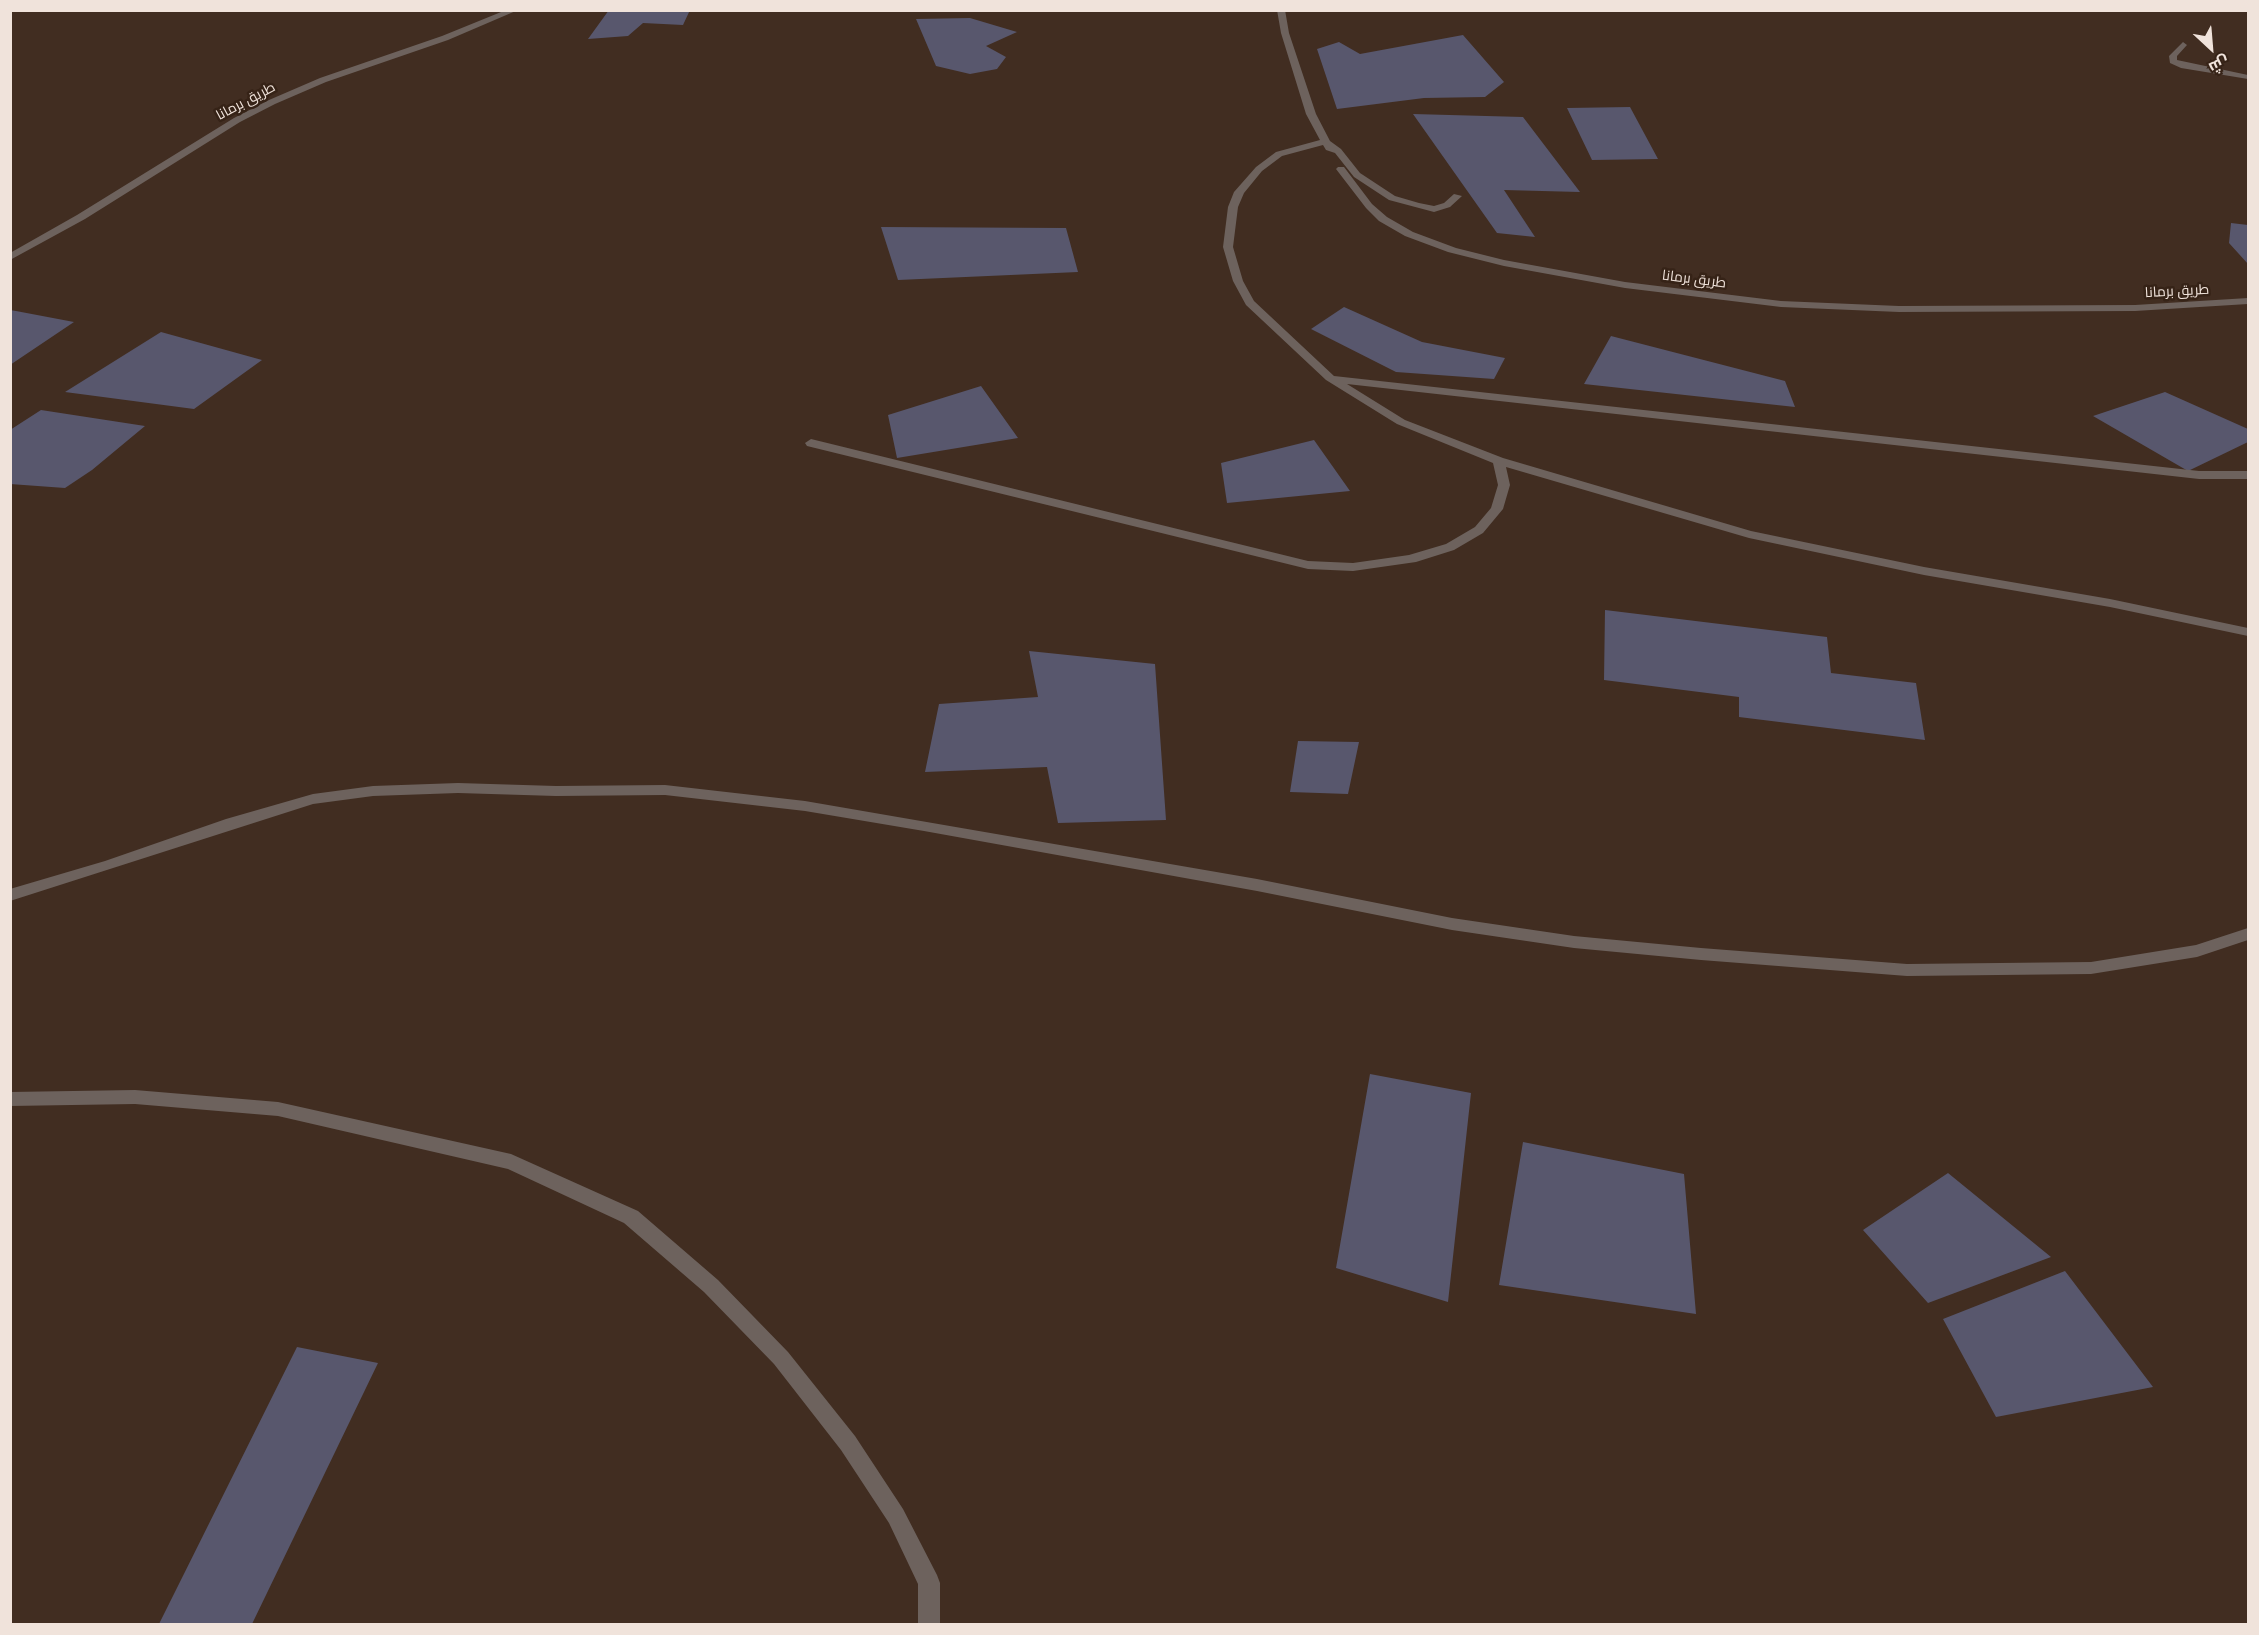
<!DOCTYPE html>
<meta charset="utf-8">
<style>
body{margin:0}
#map{position:relative;width:2259px;height:1635px;overflow:hidden;background:#412d21;font-family:Roboto,Cairo,sans-serif}
canvas{display:block}
.frame{position:absolute;inset:0;border:12px solid #f0e3db;pointer-events:none}
.north{position:absolute;left:2181px;top:18px;width:60px;height:60px;-webkit-text-stroke:4px #362317;paint-order:stroke;rotate:154deg;font-size:16px;font-weight:700;line-height:24px;text-align:center;color:#f0e3db}
.north::after{content:'';display:block;margin:auto;width:21px;height:27px;background:#f0e3db;clip-path:polygon(50% 0,100% 100%,50% 72%,0 100%)}
</style>
<div id="map">
<canvas width="2259" height="1635"></canvas>
<div class="frame"></div>
<div class="north">ش</div>
</div>
<script>
const g = document.querySelector('canvas').getContext('2d');
g.lineJoin = 'round';
function fill(path, color) {
  g.fillStyle = color;
  g.fill(path, 'evenodd');
}
function toPath(rows) {
  const path = new Path2D();
  for (const r of rows) {
    path.moveTo(r[0], r[1]);
    for (let i = 2; i < r.length; i += 2) path.lineTo(r[i], r[i + 1]);
  }
  return path;
}
function drawText(font, color, halo, rows, align = 'center') {
  g.font = font + ' Roboto,Cairo,sans-serif';
  g.lineWidth = 5;
  g.setLineDash([]);
  g.textBaseline = 'middle';
  g.strokeStyle = halo;
  g.fillStyle = color;
  for (const [text, x, y, turn = 0] of rows) {
    g.save();
    g.translate(x, y);
    g.rotate((+turn || 0) * Math.PI / 180);
    g.textAlign = isNaN(turn) ? turn : align;
    if (halo) g.strokeText(text, 0, 0);
    g.fillText(text, 0, 0);
    g.restore();
  }
}
const building = toPath([
 [609,10,690,10,683,25,643,23,628,36,588,39],
 [970,18,1017,32,986,46,1006,57,997,69,970,74,936,66,916,19],
 [1463,35,1504,82,1485,97,1424,98,1337,109,1317,49,1339,42,1360,54],
 [1630,107,1658,159,1592,160,1567,108],
 [1413,114,1523,117,1580,192,1504,190,1535,237,1497,233],
 [2231,223,2248,225,2248,264,2229,243],
 [881,227,1066,228,1078,272,898,280],
 [1344,307,1422,342,1505,358,1494,379,1396,372,1311,329],
 [10,310,16,311,74,322,10,365],
 [161,332,262,360,194,409,65,392],
 [1611,336,1785,381,1795,407,1584,384],
 [981,386,1018,438,897,458,888,415],
 [2165,392,2248,429,2248,442,2188,471,2093,416],
 [41,410,145,426,92,470,65,488,10,484,10,430],
 [1314,440,1350,491,1227,503,1221,463],
 [1605,610,1827,637,1831,673,1916,683,1925,740,1739,717,1739,697,1604,680],
 [1029,651,1155,664,1166,820,1058,823,1047,767,925,772,939,704,1038,697],
 [1298,741,1359,742,1348,794,1290,792],
 [1370,1074,1471,1093,1448,1302,1336,1268],
 [1523,1142,1684,1174,1696,1314,1499,1285],
 [1948,1173,2051,1257,1928,1303,1863,1230],
 [2065,1271,2153,1387,1996,1417,1943,1319],
 [297,1347,378,1363,252,1624,159,1624]
]);
const minor = toPath([
 [506,10,518,10,448,40,326,82,275,104,240,122,85,219,10,260,10,253,77,215,234,118,269,100,320,78,442,36,506,10],
 [1277,10,1285,10,1289,33,1316,114,1330,141,1341,149,1360,173,1395,196,1419,203,1434,206,1444,203,1454,194,1462,196,1450,207,1434,212,1389,200,1354,177,1335,153,1326,150,1323,145,1282,156,1262,171,1244,193,1238,207,1233,247,1243,281,1254,301,1334,376,2199,471,2248,471,2248,479,2199,479,1347,384,1405,420,1503,458,1751,531,1924,567,2110,599,2248,628,2248,636,2110,607,1924,575,1749,538,1506,467,1510,485,1503,509,1483,533,1454,550,1416,562,1353,571,1308,569,807,446,805,443,811,439,1308,561,1353,563,1409,555,1446,544,1475,527,1491,508,1498,485,1493,463,1397,424,1326,380,1246,305,1233,281,1223,247,1228,207,1234,192,1256,167,1276,152,1320,140,1306,114,1281,33,1277,10],
 [2183,42,2187,45,2177,56,2177,60,2248,75,2248,79,2181,68,2170,63,2169,56,2183,42],
 [1338,167,1344,167,1372,204,1387,217,1413,232,1456,248,1504,260,1625,282,1781,301,1899,306,2135,305,2248,298,2248,304,2135,311,1899,312,1781,307,1625,288,1504,266,1448,252,1405,236,1379,221,1366,208,1336,169,1338,167],
 [458,783,556,786,665,785,805,801,1257,879,1452,918,1574,936,1701,948,1907,964,2091,962,2196,945,2248,928,2248,940,2197,957,2091,974,1907,976,1701,960,1574,948,1452,930,1257,891,924,831,805,811,665,795,556,796,458,793,373,796,313,804,10,901,10,889,105,861,226,819,313,794,373,786,458,783],
 [135,1090,278,1102,511,1154,638,1211,718,1280,788,1352,855,1436,903,1509,937,1575,940,1583,940,1624,918,1624,918,1584,889,1523,841,1450,774,1364,704,1292,624,1223,508,1169,278,1116,135,1104,10,1106,10,1092,135,1090]
]);
const farStreetnames = [
 ["طريق برمانا",246,102,-28],
 ["طريق برمانا",1694,280,7],
 ["طريق برمانا",2177,292,-3]
];
fill(building, '#58576d');
fill(minor, '#6d625d');
drawText('14px', '#f0e3db', '#362317', farStreetnames);
</script>
